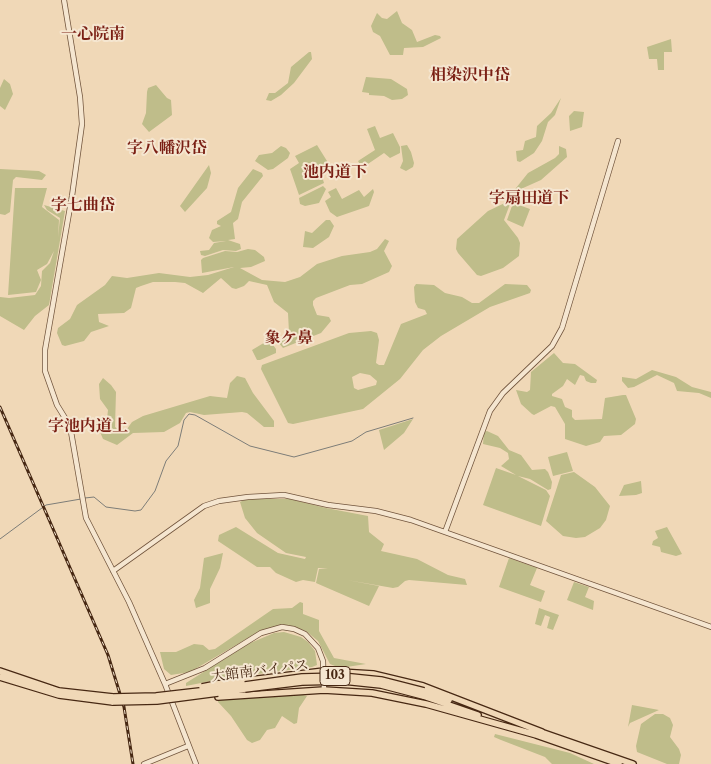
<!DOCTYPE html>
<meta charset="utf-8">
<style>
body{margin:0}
canvas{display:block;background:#f0d8b7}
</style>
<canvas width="711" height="764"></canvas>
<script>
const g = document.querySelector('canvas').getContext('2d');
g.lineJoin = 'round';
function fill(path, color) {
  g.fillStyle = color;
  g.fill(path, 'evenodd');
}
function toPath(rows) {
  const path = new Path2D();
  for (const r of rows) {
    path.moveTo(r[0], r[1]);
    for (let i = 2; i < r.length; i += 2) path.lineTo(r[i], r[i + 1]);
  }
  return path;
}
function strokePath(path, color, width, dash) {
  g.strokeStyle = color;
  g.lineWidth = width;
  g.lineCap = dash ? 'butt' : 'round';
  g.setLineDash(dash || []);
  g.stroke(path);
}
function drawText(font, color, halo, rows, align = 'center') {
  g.font = font + ' "Libre Caslon Text","Noto Serif JP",serif';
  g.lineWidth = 4;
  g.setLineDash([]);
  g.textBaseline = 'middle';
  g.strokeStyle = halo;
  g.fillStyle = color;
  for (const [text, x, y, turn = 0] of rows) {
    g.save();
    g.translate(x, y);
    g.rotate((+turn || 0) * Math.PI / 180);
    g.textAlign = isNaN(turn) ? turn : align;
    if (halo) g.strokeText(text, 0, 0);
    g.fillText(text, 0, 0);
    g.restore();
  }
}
const green = toPath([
 [397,11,402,23,412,30,417,42,435,35,440,36,441,38,423,47,404,48,403,55,390,55,380,36,373,32,371,26,377,13,382,18,387,19],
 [671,39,672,52,664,52,664,70,658,70,657,59,649,59,647,47],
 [309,52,311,52,312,59,294,83,281,95,271,101,266,100,269,93,275,93,288,83,291,67],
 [366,77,391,79,407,89,408,95,402,99,392,100,384,96,369,95,369,93,362,92],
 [4,79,10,84,13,94,5,110,0,106,0,88],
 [156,85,167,98,171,100,172,115,149,132,142,124,146,113,147,92,148,88],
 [561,98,555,115,548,122,542,141,534,153,520,162,517,161,516,151,523,150,525,141,536,137,537,126,551,113],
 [574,111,584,112,582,127,570,131,569,116],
 [375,126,380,138,393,133,400,147,400,153,390,158,384,153,362,168,358,161,375,150,367,129],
 [317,145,327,161,321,173,324,183,299,195,290,169,299,163,295,156],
 [407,145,411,152,414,163,413,167,406,171,400,168,403,161,401,146],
 [281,146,286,148,290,153,288,158,273,169,268,170,255,161,259,155,272,153],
 [559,146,566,149,567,157,541,180,512,193,528,173,555,158,559,154],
 [209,165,211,173,207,188,185,212,180,206],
 [0,169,39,171,46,175,42,180,16,177,13,180,10,212,5,215,0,214],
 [253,169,262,173,263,176,242,202,238,219,233,223,235,239,228,240,240,244,241,249,236,251,223,250,205,256,201,255,200,251,209,250,214,243,226,241,213,242,209,238,212,230,221,226,217,224,217,221,231,212,238,188],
 [323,186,326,189,319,203,305,206,300,204,299,198],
 [15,188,47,188,42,207,59,220,58,237,60,218,47,210,44,205,65,211,49,305,35,316,24,330,0,316,0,297,9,298,35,295,41,286,42,271,50,263,54,251,47,264,37,270,41,280,36,292,8,295],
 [336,188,342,199,359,190,364,197,373,189,374,192,369,206,337,217,330,212,325,201,331,197,328,192],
 [509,201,510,204,504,220,518,238,520,243,519,256,503,268,481,276,477,275,458,253,456,249,457,239,488,211],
 [513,203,530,209,523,227,507,220],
 [326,220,330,220,334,226,329,237,313,248,303,247,305,231,312,233],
 [385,239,389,241,384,251,392,266,389,272,362,284,350,285,316,298,313,301,313,305,317,315,329,317,331,321,321,333,283,348,278,342,289,333,288,313,274,302,267,285,249,281,244,286,236,289,232,288,221,278,203,293,185,283,175,282,153,282,141,286,136,288,131,308,124,313,98,314,99,322,109,326,91,332,84,341,65,346,62,345,57,333,58,328,70,319,77,305,105,285,112,276,127,278,159,273,190,277,208,275,234,267,202,273,201,260,203,258,225,251,237,252,248,249,255,250,264,257,265,261,251,267,240,268,262,280,285,282,300,277,317,264,342,256,370,252,377,249],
 [416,284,434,285,445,293,462,297,472,303,479,303,505,284,527,285,531,290,530,293,490,307,441,336,423,350,400,379,363,409,293,424,288,423,261,369,262,365,349,333,371,331,377,333,379,340,376,363,379,365,384,365,401,324,427,314,425,310,418,308,415,302,414,287],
 [360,373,370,375,377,381,376,385,358,390,354,388,352,377],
 [267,341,271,342,276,349,276,353,260,360,257,360,252,350],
 [554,353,563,363,575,364,597,380,596,383,591,383,586,381,584,376,580,375,575,385,567,379,563,386,552,394,552,396,562,399,565,407,572,410,572,417,575,420,602,419,605,398,623,395,626,395,636,419,635,424,621,435,604,436,600,442,586,446,565,439,565,424,555,407,551,406,534,415,532,414,521,404,516,390,527,392,530,390,531,372],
 [652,370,676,377,692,387,711,392,711,398,699,393,677,391,674,383,657,375,634,387,628,388,622,381,622,377,636,379],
 [237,376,245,378,253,393,274,421,274,427,264,427,247,413,242,412,204,415,190,412,186,413,180,423,164,432,133,433,117,445,103,439,100,432,101,425,107,419,108,410,100,399,99,384,103,378,111,385,116,392,115,427,119,430,127,429,132,422,143,416,210,396,227,398,230,383],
 [413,419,404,433,384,450,379,430],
 [487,431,498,436,509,450,521,455,532,470,545,469,548,472,552,482,551,489,548,490,530,479,518,476,546,490,550,496,541,526,483,505,496,468,516,475,501,466,509,459,508,453,500,448,483,444,484,432],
 [567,452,573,471,553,476,548,457],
 [574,472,595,487,610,506,606,520,600,528,585,537,576,538,563,536,546,521,561,475],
 [641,481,642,493,636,495,619,496,624,485],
 [246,499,290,499,326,508,368,516,369,532,384,544,381,551,417,559,448,575,465,579,467,585,409,580,405,581,398,587,393,588,347,580,379,586,369,606,316,583,319,569,328,568,318,568,315,582,303,580,296,582,276,573,270,567,257,567,218,541,219,535,236,527,278,553,305,559,306,557,286,553,257,533,245,518,240,502],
 [667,527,682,554,676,556,661,552,660,547,652,545,653,541,658,538,655,531],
 [223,553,220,568,210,589,210,603,196,608,194,600,200,588,204,558],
 [509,558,537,568,530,585,545,591,541,602,499,587],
 [574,582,589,587,585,597,594,601,593,610,567,600],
 [300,602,303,603,303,614,319,620,319,631,334,658,366,664,340,668,330,664,318,641,306,631,288,625,280,625,260,631,190,672,171,675,164,669,160,652,176,652,194,644,203,645,209,650,215,649,273,609,292,608],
 [539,608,559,615,553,630,547,628,550,617,545,615,541,626,535,624],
 [284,632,301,637,308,642,315,651,317,665,312,667,226,678,186,686,186,683,248,644,274,633],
 [303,695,307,696,299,708,297,723,294,724,282,716,275,728,267,730,260,740,252,743,247,740,231,716,218,702,218,700,261,696],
 [632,705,659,710,630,723,628,727],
 [655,714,663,714,670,718,673,725,670,737,679,749,681,755,679,764,667,764,637,752,636,746,641,724],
 [495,734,570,753,594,764,552,764,545,757,501,740,494,737]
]);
const stream = toPath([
 [85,498,94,497,106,507,135,511,141,510,155,491,166,461,178,446,184,420,189,414,195,415,250,446,294,457,352,441,366,432,413,418],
 [0,539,46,505,81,499]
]);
const tertiary = toPath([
 [64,0,80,97,82,124,72,196,45,350,45,371,57,405,70,426,86,518,129,602,165,684,196,764],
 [445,532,490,411,503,393,552,346,562,328,618,141],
 [113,571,204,506,219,501,248,497,284,495,328,505,376,511,411,520,711,627],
 [165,684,205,668,261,633,282,627,294,629,305,634,318,648,323,661,324,690],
 [144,764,188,746]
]);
const trunk = toPath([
 [0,671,59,691,113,697],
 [0,677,59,695,113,702],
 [217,684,324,671,373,674,423,686,542,732],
 [217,689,245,685],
 [424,691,449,700],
 [220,693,245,689],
 [423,696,478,715],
 [218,697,324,690,372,693,426,704,540,736],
 [538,731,633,764],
 [536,735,619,764]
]);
const rail = toPath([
 [0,407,108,655,124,707,133,764]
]);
const trunkBridge = toPath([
 [245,685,302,677,342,676,381,680,424,691],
 [202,687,217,684],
 [245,689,302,682,343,681,381,685,423,696],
 [113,697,156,696,217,689],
 [113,702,157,701,218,693]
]);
const shields = [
 [335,676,30]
];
const shieldNames = [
 ["103",335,676]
];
const streetNames = [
 ["大館南バイパス",260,671,-7]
];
const quarterNames = [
 ["一心院南",93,34],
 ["相染沢中岱",470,75],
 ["字八幡沢岱",167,148],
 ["池内道下",335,172],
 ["字扇田道下",529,198],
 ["字七曲岱",83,205],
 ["象ケ鼻",289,338],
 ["字池内道上",88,426]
];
fill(green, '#bfbd8a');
strokePath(stream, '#7d7d78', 1);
strokePath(tertiary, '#71543c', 6);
strokePath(trunk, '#472813', 8);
strokePath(tertiary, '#f5e6d0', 4.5);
strokePath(trunk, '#f0d8b7', 5.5);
strokePath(rail, '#472813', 3);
strokePath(rail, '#f5e6d0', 1, [4]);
strokePath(trunkBridge, '#472813', 8, []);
strokePath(trunkBridge, '#f0d8b7', 5.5);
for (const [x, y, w] of shields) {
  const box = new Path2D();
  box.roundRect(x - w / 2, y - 9.5, w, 19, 4);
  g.fillStyle = '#f5e6d0';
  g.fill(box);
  strokePath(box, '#472813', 1);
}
drawText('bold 12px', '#472813', null, shieldNames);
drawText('14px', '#472813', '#f5e6d0', streetNames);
drawText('bold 16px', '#7a1f14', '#f5e6d0', quarterNames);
</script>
